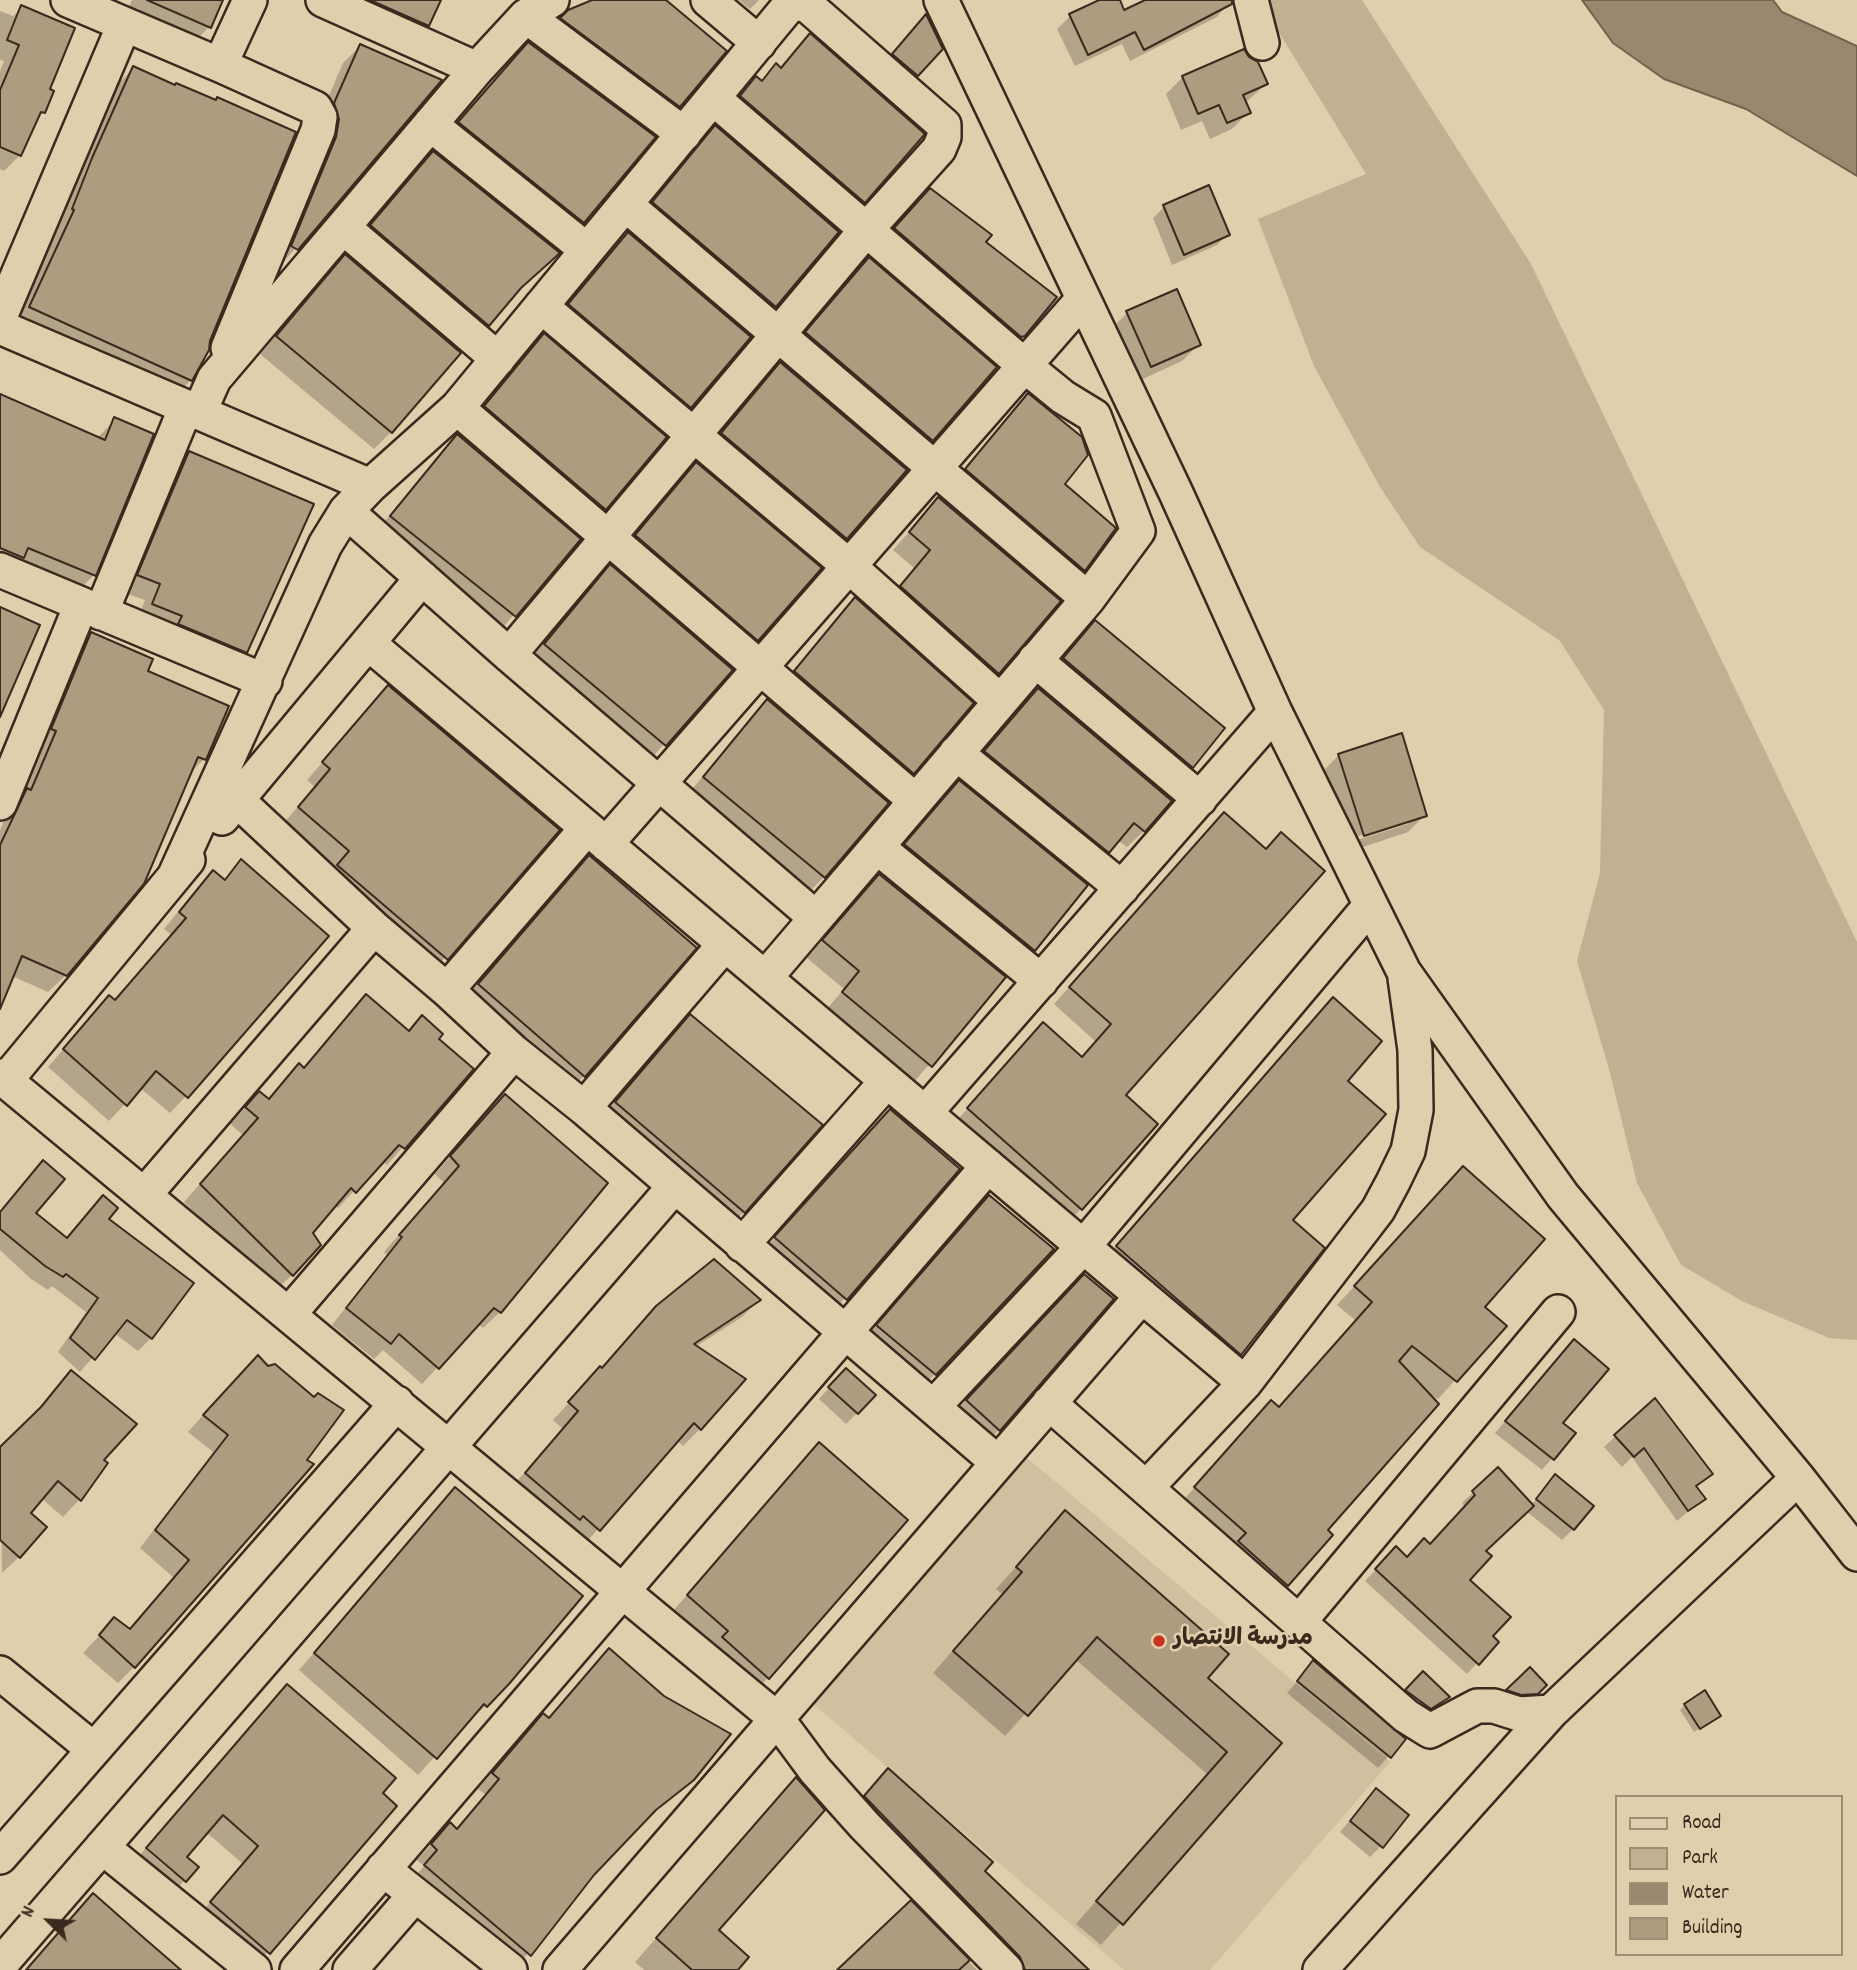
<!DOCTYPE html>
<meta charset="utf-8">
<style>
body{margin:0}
#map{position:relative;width:1857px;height:1970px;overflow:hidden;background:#e1ceac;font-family:Dekko,sans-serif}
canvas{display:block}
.legend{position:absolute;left:1615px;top:1795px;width:228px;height:161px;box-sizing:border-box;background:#e1ceac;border:2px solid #9f8c73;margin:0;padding:9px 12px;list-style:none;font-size:21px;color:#3b2a1e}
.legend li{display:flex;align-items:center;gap:14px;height:35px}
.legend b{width:35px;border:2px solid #9f8c73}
.north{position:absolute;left:14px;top:1886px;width:70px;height:70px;-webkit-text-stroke:5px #e1ceac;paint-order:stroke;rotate:294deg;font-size:19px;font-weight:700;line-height:28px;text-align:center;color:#3b2a1e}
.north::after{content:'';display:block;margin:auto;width:24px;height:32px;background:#3b2a1e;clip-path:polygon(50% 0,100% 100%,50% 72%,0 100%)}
</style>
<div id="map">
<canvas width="1857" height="1970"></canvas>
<ul class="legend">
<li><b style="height:9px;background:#e1ceac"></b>Road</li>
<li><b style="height:19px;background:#c3b092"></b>Park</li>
<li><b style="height:19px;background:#99886e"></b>Water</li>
<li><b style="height:19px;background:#ae9b80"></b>Building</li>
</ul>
<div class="north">N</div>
</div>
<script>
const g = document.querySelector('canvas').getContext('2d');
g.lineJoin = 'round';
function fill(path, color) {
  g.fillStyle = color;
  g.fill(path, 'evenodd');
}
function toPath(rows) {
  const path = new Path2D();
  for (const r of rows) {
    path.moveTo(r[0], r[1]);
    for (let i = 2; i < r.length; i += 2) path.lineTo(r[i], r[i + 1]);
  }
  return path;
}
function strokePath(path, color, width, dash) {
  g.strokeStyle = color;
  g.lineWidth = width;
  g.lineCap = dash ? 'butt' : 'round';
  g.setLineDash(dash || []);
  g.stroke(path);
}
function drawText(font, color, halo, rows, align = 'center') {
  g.font = font + ' Dekko,"Playpen Sans Arabic",sans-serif';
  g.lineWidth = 5;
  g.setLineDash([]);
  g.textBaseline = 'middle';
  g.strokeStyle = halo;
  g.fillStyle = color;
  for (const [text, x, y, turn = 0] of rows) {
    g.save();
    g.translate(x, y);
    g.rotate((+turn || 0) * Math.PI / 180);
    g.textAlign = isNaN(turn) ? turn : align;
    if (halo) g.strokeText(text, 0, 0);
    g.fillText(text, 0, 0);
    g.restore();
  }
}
const built = toPath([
 [1027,1458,1390,1762,1210,1970,1124,1970,811,1702]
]);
const green = toPath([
 [1259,0,1362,0,1531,264,1857,942,1857,1340,1829,1338,1742,1301,1681,1265,1637,1183,1609,1069,1577,961,1600,873,1604,710,1560,641,1420,547,1380,487,1314,366,1258,219,1366,174]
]);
const water = toPath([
 [1582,0,1773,0,1782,12,1857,46,1857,176,1746,109,1664,79,1613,43,1582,0]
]);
const shadow = toPath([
 [132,0,221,0,209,27,191,45,125,16],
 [316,0,439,0,428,25,411,42],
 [596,0,663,0,679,106,662,123,545,35,569,12],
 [739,0,759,0,750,9],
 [1103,0,1118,0,1124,12,1145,0,1231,0,1217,17,1130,61,1122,44,1075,66,1057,29,1070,16],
 [22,8,48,90,43,112,35,121,20,155,4,171,0,169,0,71,4,61,0,60,0,11,13,16],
 [915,27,941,49,905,86,882,66],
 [810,36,922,134,846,218,724,113,756,78,760,82,776,66,780,69],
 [360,46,439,81,280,266,318,121,343,63],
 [512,61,583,222,566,239,442,139],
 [133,69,191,380,175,396,14,323,59,226,57,225,77,176,117,85],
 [1183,77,1266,84,1245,103,1249,112,1232,129,1210,139,1202,121,1181,130,1166,94],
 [715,128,837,232,758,323,637,220],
 [433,153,514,294,471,342,354,243],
 [1209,188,1228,234,1217,245,1172,265,1153,218,1164,207],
 [913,207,984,242,1055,297,1003,353,878,246],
 [628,234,690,407,673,424,552,321],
 [345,257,391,432,374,449,260,354],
 [869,259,994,367,915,457,790,350],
 [1127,313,1199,344,1182,361,1134,383,1110,330],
 [544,336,664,438,588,526,468,423],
 [780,364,905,470,829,555,705,451],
 [1028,396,1062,484,1114,528,1083,570,1061,592,944,493],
 [0,398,97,438,115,420,94,575,77,592,0,572],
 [457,436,578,540,498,633,374,534],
 [189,453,246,652,230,668,137,621,145,600,122,592,173,470],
 [696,465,757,639,740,656,619,553],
 [938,499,1058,601,981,690,884,604,914,568,893,550],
 [610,567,731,670,648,762,528,662],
 [855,600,912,773,896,789,778,689],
 [1095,623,1191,766,1174,783,1047,676],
 [91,635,146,672,204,759,188,775,66,975,48,992,12,976,0,1004,0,830,74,651],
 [1038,690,1144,831,1127,847,1117,840,1091,868,968,769],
 [767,701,824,877,807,894,687,795],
 [372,705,557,830,429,976,282,825,315,787,307,780],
 [1339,755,1425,815,1408,832,1348,852,1322,772],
 [1408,820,1408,824,1357,840,1356,837],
 [959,783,1086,886,1016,967,889,862],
 [1208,831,1123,1095,1081,1209,1065,1225,952,1126,1043,1024,1081,1058,1096,1042,1054,1004],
 [589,858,584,1076,567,1092,462,1002],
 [241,862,186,1096,170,1113,140,1088,109,1121,48,1067,109,997,114,1001,172,935,164,929,197,888,213,872,223,880],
 [879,876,1004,978,913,1083,826,1010,844,989,807,958],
 [366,997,408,1032,422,1018,436,1039,471,1070,387,1165,382,1161,338,1208,334,1205,310,1233,292,1275,275,1291,184,1202,243,1135,230,1124,243,1110,259,1093,268,1100,299,1066,303,1069],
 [1333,1000,1346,1081,1240,1353,1222,1372,1099,1266],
 [691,1016,744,1212,728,1228,600,1119],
 [489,1113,605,1184,500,1312,483,1328,478,1324,422,1384,383,1350,374,1359,332,1325,387,1255,384,1252,444,1183,435,1174],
 [874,1129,957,1170,829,1316,759,1255],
 [43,1162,34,1213,66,1239,103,1197,107,1220,151,1338,138,1351,114,1333,80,1372,58,1352,86,1312,52,1286,48,1290,31,1279,0,1250,0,1212],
 [1446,1187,1483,1307,1504,1327,1438,1399,1426,1393,1287,1585,1269,1603,1178,1506,1271,1402,1278,1409,1356,1321,1337,1305],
 [989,1197,935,1374,918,1391,861,1343],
 [1062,1299,999,1430,976,1452,944,1424],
 [759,1300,742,1317,695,1347,700,1429,683,1446,677,1440,582,1547,509,1490,563,1429,553,1420,657,1307],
 [1563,1353,1561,1423,1574,1433,1542,1470,1495,1433],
 [267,1368,314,1399,134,1667,118,1683,83,1653,115,1619,129,1630,174,1578,140,1548,213,1452,188,1432,241,1373],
 [71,1372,106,1464,79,1500,63,1517,41,1498,28,1513,19,1557,2,1573,0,1451],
 [835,1381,857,1413,846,1424,819,1399],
 [1655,1400,1711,1474,1695,1488,1703,1499,1677,1521,1632,1457,1622,1467,1604,1447],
 [819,1444,768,1678,753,1693,714,1647,673,1611],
 [1498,1469,1531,1505,1556,1477,1573,1529,1562,1540,1526,1511,1484,1551,1467,1580,1491,1636,1477,1663,1467,1674,1365,1581,1385,1560,1407,1558,1430,1546,1465,1507,1462,1503],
 [455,1489,508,1683,469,1722,467,1721,418,1775,299,1670],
 [1065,1512,1206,1678,1280,1743,1101,1945,1076,1924,1207,1774,1075,1659,1005,1736,933,1673,1002,1594,996,1589],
 [1313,1663,1404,1739,1378,1768,1287,1693],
 [1530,1670,1545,1685,1525,1704,1498,1701],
 [1423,1673,1447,1697,1419,1719,1396,1702],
 [271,1703,394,1806,252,1970,195,1920,243,1864,206,1832,185,1857,197,1867,168,1898,131,1866,145,1849,173,1873,175,1871,147,1846],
 [1685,1705,1719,1716,1694,1732,1680,1710],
 [548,1719,693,1779,642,1822,593,1873,515,1969,411,1881,424,1866,417,1860,450,1824,456,1830,486,1795,478,1789,529,1730],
 [796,1780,717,1930,736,1970,644,1970,635,1962],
 [877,1782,982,1872,1029,1913,1027,1916,1090,1970,1009,1970,854,1808],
 [1376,1790,1381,1846,1370,1857,1340,1832],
 [93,1895,178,1970,25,1970],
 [911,1903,977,1970,840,1970]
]);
const building = toPath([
 [147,0,223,0,211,28,147,0],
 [370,0,441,0,429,26,370,0],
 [592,0,666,0,727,51,680,107,560,18,568,10,592,0],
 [1099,0,1120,0,1124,10,1145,0,1232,0,1232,4,1144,50,1135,32,1088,55,1069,14,1099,0],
 [21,5,75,28,50,89,54,91,45,113,41,112,21,156,0,147,0,90,19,45,7,40,21,5],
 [926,14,943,49,918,76,892,54,926,14],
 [810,33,925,134,865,203,740,96,756,76,762,81,776,63,781,68,810,33],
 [528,42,656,137,584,223,458,122,528,42],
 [360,44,442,80,298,250,291,246,336,137,339,119,334,103,360,44],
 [1244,49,1249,57,1258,62,1268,84,1243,95,1251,113,1227,123,1219,105,1198,114,1182,76,1244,49],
 [133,66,175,85,176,83,216,100,217,97,296,132,210,341,209,350,192,381,29,307,74,210,72,209,92,158,133,66],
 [715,125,839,232,776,307,652,202,715,125],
 [433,151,560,253,521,288,489,326,370,225,433,151],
 [1209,185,1230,235,1184,255,1163,205,1209,185],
 [930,188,992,235,986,242,1057,297,1025,336,1021,337,894,228,930,188],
 [628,232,751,337,691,408,568,304,628,232],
 [345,254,461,353,392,433,276,336,345,254],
 [869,257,997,367,933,441,805,332,869,257],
 [1177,289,1201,345,1151,367,1126,311,1177,289],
 [544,333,667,437,606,510,484,406,544,333],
 [780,362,907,470,847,539,721,433,780,362],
 [1028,393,1082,437,1088,455,1065,484,1116,528,1085,571,965,469,1028,393],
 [0,394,105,440,114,417,154,434,96,576,28,548,24,558,0,548,0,394],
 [457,434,581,539,516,617,390,516,457,434],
 [189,451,314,504,247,653,178,624,182,616,152,604,160,584,137,575,189,451],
 [696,462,822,568,758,641,635,535,696,462],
 [938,497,1061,601,999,674,900,586,930,550,909,532,938,497],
 [610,564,733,670,666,746,544,644,610,564],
 [855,597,974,703,914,774,794,671,855,597],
 [0,607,40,625,0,717,0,607],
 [1095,620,1225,728,1193,768,1063,658,1095,620],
 [91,632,153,659,148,671,229,706,206,760,198,757,144,884,67,976,22,956,0,1009,0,845,27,788,31,790,56,731,51,729,91,632],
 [388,685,560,830,448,960,337,865,349,851,298,807,330,769,322,762,388,685],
 [1038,688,1172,801,1145,832,1134,823,1109,853,984,751,1038,688],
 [767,699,889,803,825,878,703,777,767,699],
 [1402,733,1427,816,1364,836,1338,754,1402,733],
 [959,780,1088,885,1035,951,904,844,959,780],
 [1224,812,1266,849,1281,832,1325,871,1126,1095,1158,1124,1082,1210,967,1108,1043,1022,1082,1057,1111,1024,1069,987,1224,812],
 [589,855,697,948,585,1077,478,984,589,855],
 [241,859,329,936,188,1098,156,1071,127,1106,63,1049,109,995,115,1000,186,918,179,912,213,870,225,880,241,859],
 [879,874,1006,977,932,1067,842,992,859,971,822,940,879,874],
 [366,994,409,1031,422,1015,443,1034,439,1039,474,1069,405,1149,399,1145,356,1193,351,1188,313,1233,321,1245,293,1276,200,1184,258,1118,245,1107,259,1091,269,1099,299,1063,304,1068,366,994],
 [1333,997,1382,1041,1348,1081,1386,1114,1293,1220,1325,1248,1241,1355,1116,1246,1333,997],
 [690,1014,823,1125,745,1213,615,1102,690,1014],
 [505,1094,608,1183,501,1313,494,1308,439,1369,399,1334,391,1344,346,1308,402,1237,399,1235,459,1166,450,1156,505,1094],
 [890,1109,960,1169,847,1300,774,1237,890,1109],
 [43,1160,65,1179,36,1213,67,1238,103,1195,118,1208,109,1219,194,1283,152,1339,127,1320,95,1360,70,1338,98,1298,66,1274,63,1277,45,1266,0,1229,0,1212,43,1160],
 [1463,1166,1545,1239,1485,1307,1507,1326,1457,1382,1412,1346,1399,1361,1439,1404,1328,1530,1333,1535,1288,1586,1238,1541,1246,1533,1194,1487,1271,1400,1279,1407,1372,1302,1354,1286,1463,1166],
 [989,1195,1054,1249,936,1375,876,1325,989,1195],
 [714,1259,761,1300,694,1344,746,1379,701,1430,694,1423,600,1531,583,1516,580,1520,525,1473,578,1411,568,1402,600,1366,602,1368,656,1306,714,1259],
 [1084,1274,1114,1299,1000,1431,966,1400,1084,1274],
 [1574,1339,1609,1369,1563,1423,1576,1433,1554,1460,1505,1421,1574,1339],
 [258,1355,268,1366,275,1364,314,1397,318,1393,344,1410,307,1460,314,1464,135,1668,99,1635,114,1617,130,1629,189,1560,155,1530,228,1435,203,1415,258,1355],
 [846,1368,876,1395,858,1414,828,1387,846,1368],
 [71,1370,137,1424,104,1460,108,1463,81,1501,58,1481,31,1513,47,1527,20,1558,0,1540,0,1447,41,1407,71,1370],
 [1655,1398,1713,1474,1696,1486,1706,1499,1688,1511,1644,1448,1634,1457,1614,1435,1655,1398],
 [819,1442,908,1520,769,1679,722,1637,728,1631,687,1595,819,1442],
 [1498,1467,1534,1506,1486,1551,1492,1556,1470,1580,1511,1617,1493,1636,1499,1642,1479,1665,1375,1569,1396,1546,1407,1557,1424,1538,1430,1544,1475,1495,1472,1491,1498,1467],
 [1555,1474,1594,1506,1574,1530,1536,1499,1555,1474],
 [455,1487,583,1596,509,1684,487,1707,484,1704,437,1759,314,1653,455,1487],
 [1065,1510,1229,1654,1208,1678,1282,1743,1123,1925,1096,1901,1227,1752,1097,1637,1028,1716,953,1651,1022,1572,1016,1567,1065,1510],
 [609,1648,664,1696,731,1734,694,1780,656,1810,594,1875,531,1956,424,1865,437,1850,431,1844,450,1822,457,1829,499,1779,492,1773,543,1713,549,1718,609,1648],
 [1313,1660,1406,1739,1391,1758,1297,1681,1313,1660],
 [1530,1667,1547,1685,1538,1694,1521,1695,1506,1690,1530,1667],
 [1423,1671,1450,1697,1431,1709,1405,1690,1423,1671],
 [287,1684,396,1778,383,1793,397,1806,270,1954,210,1902,258,1846,223,1815,187,1857,199,1867,186,1882,146,1848,287,1684],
 [1705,1690,1721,1716,1700,1729,1684,1704,1705,1690],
 [888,1768,993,1862,985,1871,1089,1970,1025,1970,1020,1957,864,1796,888,1768],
 [796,1777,825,1810,719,1930,749,1957,738,1970,692,1970,656,1938,796,1777],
 [1376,1788,1409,1815,1383,1848,1350,1821,1376,1788],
 [93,1893,144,1938,181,1970,26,1970,93,1893],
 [911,1900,970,1960,959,1970,837,1970,911,1900]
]);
const minor = toPath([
 [68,0,220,65,250,0],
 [323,0,477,69],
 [708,0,759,43],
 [941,0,1176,493,1275,712,1404,972,1563,1196,1798,1478,1857,1554],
 [1251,0,1262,43],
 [526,16,684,134],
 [220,65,315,108,320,117,318,130,228,348],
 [713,98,1025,366,1063,397,1094,416,1138,531,1088,599,765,978],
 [430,124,587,250],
 [625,204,1088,599],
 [344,228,498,359],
 [541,306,850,567,1000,701],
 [0,317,124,25],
 [0,327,370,486],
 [457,408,916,801],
 [199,413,214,379,477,69,526,16,552,0],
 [346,511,509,655,815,917],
 [0,570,265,681],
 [101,613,186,407],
 [368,643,1245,1383],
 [1035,660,1200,799],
 [956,753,1122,888],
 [237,800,374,928,447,990,514,1052,584,1108,997,1462],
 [0,803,81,605],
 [222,818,422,578],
 [606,844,1082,300],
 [877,847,1041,981],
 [174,877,325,545,346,511,370,486,457,408,792,2,808,6,944,125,944,137,939,149,866,230,509,655],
 [447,990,587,828],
 [0,1076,778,1720,815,1770,865,1826,1006,1970],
 [7,1079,188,860],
 [584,1108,725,944],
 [925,1113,1275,712],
 [145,1194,374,928],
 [742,1245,887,1081],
 [289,1314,514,1052],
 [1049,1403,1406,1716,1430,1731,1477,1706,1494,1706,1519,1714,1551,1712],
 [933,1407,1083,1247,1369,907],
 [1146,1488,1245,1383,1378,1210,1393,1182,1408,1151,1416,1110,1415,1050,1405,978],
 [1299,1622,1558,1312],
 [0,1673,93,1749],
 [102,1847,254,1970],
 [0,1857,397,1403],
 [383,1869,510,1970],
 [0,1965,674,1187],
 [297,1970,988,1166],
 [350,1970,415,1895],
 [560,1970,1142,1296],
 [1320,1970,1551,1712,1798,1478]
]);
const markers = [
 [1159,1641,7,"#c8321e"]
];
const poiNames = [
 ["مدرسة الانتصار",1173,1641]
];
fill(built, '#d2bf9f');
fill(green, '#c3b092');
fill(water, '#99886e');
strokePath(water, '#73624e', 2);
fill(shadow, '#0003');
fill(building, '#ae9b80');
strokePath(building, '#3b2a1e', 2);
strokePath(minor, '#3b2a1e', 38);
strokePath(minor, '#e1ceac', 33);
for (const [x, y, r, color] of markers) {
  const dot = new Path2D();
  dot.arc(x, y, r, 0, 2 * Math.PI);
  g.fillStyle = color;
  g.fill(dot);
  strokePath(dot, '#e1ceac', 2.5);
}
drawText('bold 23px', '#3b2a1e', '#e1ceac', poiNames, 'left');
</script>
